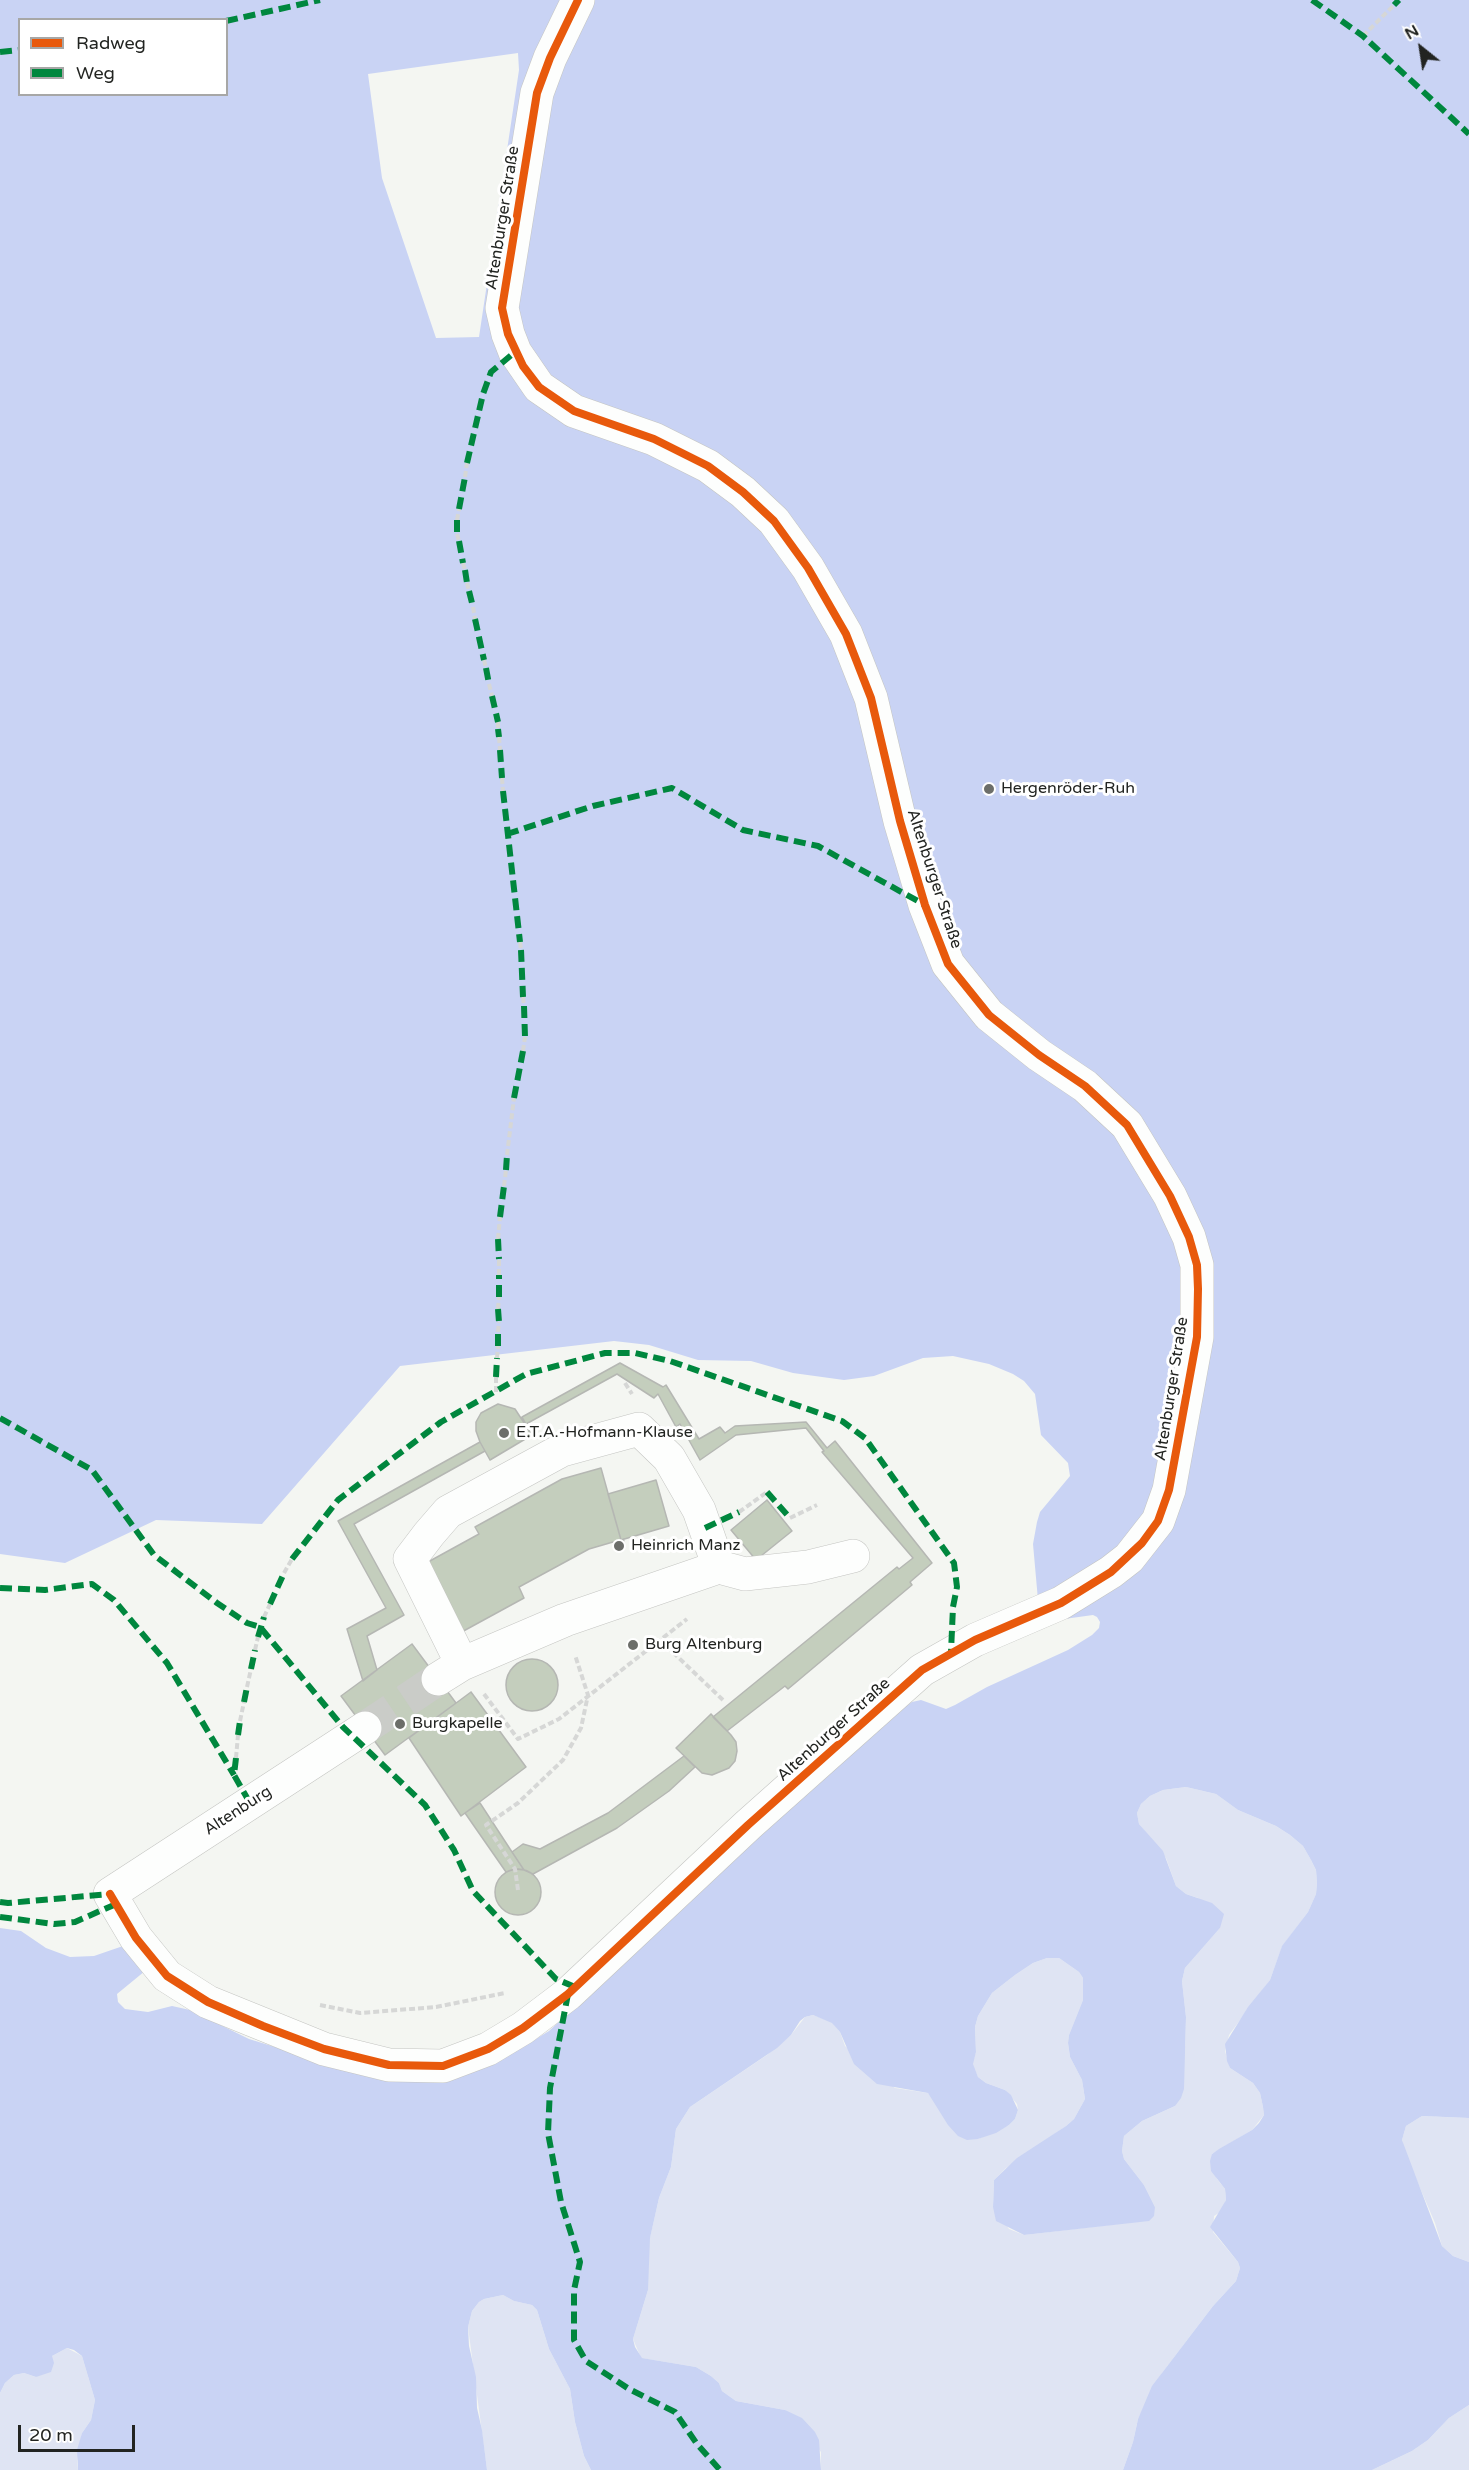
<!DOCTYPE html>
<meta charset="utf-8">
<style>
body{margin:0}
#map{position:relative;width:1469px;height:2470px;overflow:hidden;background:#f4f6f2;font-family:"Varela Round",sans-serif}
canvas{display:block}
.legend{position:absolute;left:18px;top:18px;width:210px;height:78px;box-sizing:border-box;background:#fff;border:2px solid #a7a7a6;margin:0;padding:8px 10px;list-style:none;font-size:18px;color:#222421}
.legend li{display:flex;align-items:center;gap:12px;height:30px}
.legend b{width:30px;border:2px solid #a7a7a6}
.north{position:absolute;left:1391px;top:18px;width:60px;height:60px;-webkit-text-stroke:4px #fff;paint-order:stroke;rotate:330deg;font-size:16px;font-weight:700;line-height:24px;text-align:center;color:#222421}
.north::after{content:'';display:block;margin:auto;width:21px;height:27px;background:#222421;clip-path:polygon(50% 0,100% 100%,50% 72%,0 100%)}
.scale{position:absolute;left:18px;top:2425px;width:117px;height:27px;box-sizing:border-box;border:3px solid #222421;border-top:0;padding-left:8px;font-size:18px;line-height:21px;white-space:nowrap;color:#222421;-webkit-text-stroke:4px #fff;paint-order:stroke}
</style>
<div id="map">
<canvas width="1469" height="2470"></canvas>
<ul class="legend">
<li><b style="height:8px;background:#e8590c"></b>Radweg</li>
<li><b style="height:8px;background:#00873e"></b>Weg</li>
</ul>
<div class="north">N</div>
<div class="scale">20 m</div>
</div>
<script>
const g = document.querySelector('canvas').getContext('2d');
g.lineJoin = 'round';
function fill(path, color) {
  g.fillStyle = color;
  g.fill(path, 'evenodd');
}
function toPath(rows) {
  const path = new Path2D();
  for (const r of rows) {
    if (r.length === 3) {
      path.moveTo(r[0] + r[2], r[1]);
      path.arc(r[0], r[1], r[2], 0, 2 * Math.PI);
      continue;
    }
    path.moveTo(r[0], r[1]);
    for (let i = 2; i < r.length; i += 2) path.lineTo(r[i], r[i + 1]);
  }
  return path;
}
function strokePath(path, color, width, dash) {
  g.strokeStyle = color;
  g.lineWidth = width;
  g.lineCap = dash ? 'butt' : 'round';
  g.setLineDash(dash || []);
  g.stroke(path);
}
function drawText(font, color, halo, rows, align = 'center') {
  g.font = font + ' "Varela Round",sans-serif';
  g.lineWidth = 6;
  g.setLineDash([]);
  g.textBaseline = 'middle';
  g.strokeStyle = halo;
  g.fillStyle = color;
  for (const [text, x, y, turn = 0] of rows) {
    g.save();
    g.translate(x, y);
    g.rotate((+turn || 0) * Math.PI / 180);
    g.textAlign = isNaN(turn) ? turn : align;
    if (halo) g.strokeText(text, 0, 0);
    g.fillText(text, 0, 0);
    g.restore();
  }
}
const green = toPath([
 [1186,1787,1216,1794,1238,1810,1276,1826,1290,1835,1303,1846,1311,1860,1316,1870,1317,1883,1316,1894,1308,1912,1282,1947,1270,1980,1229,2035,1225,2051,1230,2068,1253,2083,1260,2093,1263,2107,1264,2115,1252,2130,1212,2154,1217,2179,1225,2189,1226,2200,1222,2211,1214,2216,1213,2232,1238,2262,1240,2268,1236,2281,1213,2306,1162,2373,1138,2419,1133,2442,1123,2470,821,2470,821,2452,785,2410,736,2401,722,2391,719,2383,711,2376,696,2367,641,2358,633,2339,648,2290,648,2246,659,2198,671,2167,676,2129,690,2107,767,2055,791,2035,805,2017,813,2015,832,2022,840,2032,845,2046,895,2088,928,2093,978,2139,1009,2125,1015,2119,1018,2110,1017,2104,1005,2090,986,2083,978,2077,972,2064,976,2052,975,2027,978,2016,992,1993,1015,1975,1033,1963,1047,1958,1059,1958,1079,1972,1083,1978,1083,2000,1069,2035,1068,2043,1070,2057,1082,2080,1085,2099,1074,2119,1066,2126,1006,2168,994,2180,993,2207,1009,2229,1024,2235,1125,2223,1155,2207,1144,2185,1124,2159,1122,2151,1124,2136,1142,2121,1175,2106,1185,2051,1186,2017,1182,1981,1185,1968,1220,1928,1198,1898,1186,1894,1176,1886,1166,1858,1139,1824,1137,1813,1141,1804,1150,1796,1163,1790],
 [1422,2116,1469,2118,1469,2262,1453,2256,1442,2246,1435,2223,1405,2153,1402,2140,1406,2126],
 [503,2295,514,2301,532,2305,537,2310,549,2349,570,2389,575,2422,584,2456,591,2470,487,2470,468,2327,472,2311,479,2302,484,2299],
 [67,2348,82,2356,95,2400,91,2420,82,2433,77,2461,78,2470,0,2470,0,2393,5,2383,14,2375,24,2373,36,2377,52,2356],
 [1469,2405,1469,2470,1372,2470,1412,2451,1428,2440,1449,2418]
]);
const forest = toPath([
 [0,0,1469,0,1469,2118,1422,2116,1406,2126,1402,2140,1442,2246,1453,2256,1469,2262,1469,2405,1449,2418,1428,2440,1412,2451,1372,2470,1123,2470,1133,2442,1138,2419,1152,2386,1213,2306,1236,2281,1240,2268,1238,2262,1210,2227,1226,2200,1225,2189,1211,2171,1210,2161,1212,2154,1219,2149,1252,2130,1259,2123,1264,2115,1263,2107,1260,2093,1253,2083,1230,2068,1227,2061,1225,2044,1248,2007,1270,1980,1282,1946,1308,1912,1316,1894,1317,1883,1316,1870,1311,1860,1303,1846,1290,1835,1276,1826,1238,1810,1216,1794,1186,1787,1163,1790,1150,1796,1141,1804,1137,1813,1139,1824,1163,1851,1176,1886,1186,1894,1212,1903,1224,1914,1220,1928,1185,1968,1182,1981,1186,2017,1184,2089,1181,2098,1175,2106,1142,2121,1124,2136,1122,2151,1124,2159,1144,2185,1155,2207,1154,2216,1149,2221,1024,2235,996,2221,993,2207,994,2180,1017,2158,1066,2126,1074,2119,1085,2099,1082,2080,1070,2057,1068,2043,1069,2035,1083,2000,1083,1978,1079,1972,1059,1958,1047,1958,1033,1963,1015,1975,992,1993,978,2016,975,2027,976,2052,973,2064,978,2077,986,2083,1005,2090,1011,2095,1018,2110,1015,2119,1009,2125,996,2133,978,2139,967,2140,958,2136,948,2125,928,2093,877,2084,854,2064,840,2032,832,2023,813,2015,805,2017,800,2021,791,2035,777,2048,690,2107,676,2129,671,2167,659,2198,650,2238,648,2290,633,2339,635,2347,642,2358,696,2367,711,2376,719,2383,722,2391,736,2401,785,2410,802,2418,815,2432,819,2440,821,2470,591,2470,584,2456,575,2422,570,2389,549,2349,537,2310,532,2305,514,2301,503,2295,484,2299,479,2302,472,2311,468,2327,469,2346,476,2377,477,2408,482,2430,487,2470,78,2470,77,2450,82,2433,91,2420,95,2400,82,2356,74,2350,67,2348,52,2356,54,2363,51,2372,36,2377,24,2373,14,2375,5,2383,0,2393,0,1928,21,1931,46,1948,70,1957,94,1956,123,1946,145,1971,117,1994,118,2002,125,2009,148,2012,172,2006,190,2010,249,2039,275,2047,342,2061,531,2042,549,2031,885,1720,912,1702,921,1700,946,1709,955,1705,987,1687,1068,1650,1092,1635,1099,1628,1100,1622,1097,1617,1093,1615,1057,1620,1038,1600,1033,1544,1037,1522,1040,1512,1070,1476,1068,1463,1041,1435,1035,1394,1024,1381,1013,1374,989,1364,953,1356,923,1358,874,1376,844,1380,793,1373,751,1361,698,1360,649,1345,614,1341,400,1366,262,1524,156,1520,65,1563,0,1554],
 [20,20,226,20,226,94,20,94],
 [518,53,519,70,479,337,436,338,382,178,368,74]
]);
const building = toPath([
 [620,1363,663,1387,666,1385,699,1439,720,1427,725,1433,735,1426,806,1422,827,1448,835,1441,932,1563,910,1582,912,1585,788,1689,785,1686,727,1731,713,1717,897,1567,899,1569,913,1558,822,1452,824,1451,806,1428,736,1435,700,1460,680,1424,676,1427,658,1394,654,1398,617,1374,526,1424,522,1417,620,1363],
 [498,1404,515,1409,532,1435,490,1460,480,1442,476,1431,476,1422,481,1413,498,1404],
 [480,1442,485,1451,354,1524,404,1615,367,1636,377,1670,363,1681,347,1629,386,1608,338,1521,480,1442],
 [601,1468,621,1540,624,1539,623,1544,618,1546,613,1542,589,1549,519,1587,524,1598,458,1634,428,1562,479,1534,475,1527,562,1479,601,1468],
 [656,1480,669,1526,621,1540,608,1494,656,1480],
 [767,1500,792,1531,756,1560,731,1530,767,1500],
 [412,1644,456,1703,385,1755,341,1696,412,1644],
 [532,1685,26],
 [471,1692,526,1767,461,1816,409,1738,471,1692],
 [711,1714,731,1735,736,1742,737,1751,735,1761,729,1768,712,1775,702,1773,676,1748,711,1714],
 [684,1756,695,1767,669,1791,617,1828,533,1874,524,1870,512,1852,523,1844,540,1849,608,1813,684,1756],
 [480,1803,512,1852,524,1870,515,1869,506,1872,465,1813,480,1803],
 [518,1892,23]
]);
const minorTunnel = toPath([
 [365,1728,438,1679]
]);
const path = toPath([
 [1363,36,1394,5],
 [465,477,467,463],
 [457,520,459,509],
 [457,534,459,541],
 [463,563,465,570],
 [467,583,469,591],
 [473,607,475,619],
 [484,660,486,668],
 [489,684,492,696],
 [498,722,498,729],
 [499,737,500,750],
 [502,778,503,791],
 [520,942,521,950],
 [523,997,524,1006],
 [523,1051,525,1037],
 [507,1155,514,1098],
 [504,1186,506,1170],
 [498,1239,500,1217],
 [499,1275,499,1259],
 [498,1309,499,1297],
 [498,1332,499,1322],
 [497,1358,498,1346],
 [625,1383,632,1394],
 [496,1392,496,1377],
 [739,1512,767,1492],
 [790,1518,817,1505],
 [284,1573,292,1559],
 [264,1617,270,1604],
 [660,1640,724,1701],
 [255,1650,258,1637],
 [247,1687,251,1669],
 [484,1694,518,1739,559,1719,687,1619],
 [240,1721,244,1702],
 [236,1758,238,1735],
 [518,1890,515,1869,486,1825,518,1803,563,1760,581,1728,588,1695,575,1655],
 [320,2005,360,2013,436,2007,505,1993]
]);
const minor = toPath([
 [719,1567,745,1574,808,1567,853,1556],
 [438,1679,462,1664,410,1559,429,1534,448,1512,562,1450,639,1429,669,1458,699,1510,719,1567,565,1620,462,1664],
 [365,1728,110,1894,136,1938,167,1976,208,2002,324,2049,389,2065,443,2066,488,2049,523,2028,568,1994,748,1825,922,1670,975,1640,1061,1603,1111,1572,1129,1558,1158,1521,1169,1490,1197,1337,1197,1265,1189,1237,1170,1196,1127,1125,1085,1086,1039,1055,989,1015,948,964,925,905,900,821,871,698,846,634,808,568,774,521,743,492,708,466,654,439,574,411,539,387,515,352,508,334,502,308,537,93,550,58,578,0]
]);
const quiet = toPath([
 [1312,0,1363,36,1469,134],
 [1394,5,1399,0],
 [226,21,320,0],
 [0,52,20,50],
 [467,463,483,394,491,372,515,352],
 [459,509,465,477],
 [457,520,457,534],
 [459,541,463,563],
 [465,570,467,583],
 [469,591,473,607],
 [475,619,484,660],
 [486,668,489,684],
 [492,696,498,722],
 [498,729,499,737],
 [500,750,502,778],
 [503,791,520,942],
 [507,834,593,806,672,788,743,830,818,846,925,905],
 [521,950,523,997],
 [524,1006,525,1037],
 [514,1098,523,1051],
 [506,1170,507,1155],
 [500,1217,504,1186],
 [498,1239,499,1259],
 [499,1297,499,1275],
 [498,1309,499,1322],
 [498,1346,498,1332],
 [496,1377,497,1358],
 [0,1418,92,1470,154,1555,217,1603,247,1623,260,1627,343,1727,425,1805,454,1850,473,1891,556,1979,575,1987],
 [767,1492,790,1518],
 [705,1528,739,1512],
 [292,1559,338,1500,441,1422,526,1374,605,1353,635,1353,670,1361,842,1421,865,1438,954,1563,957,1587,953,1607,951,1652],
 [0,1588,45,1590,92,1584,114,1600,167,1663,234,1775],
 [270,1604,284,1573],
 [258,1637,264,1617],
 [251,1669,255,1650],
 [244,1702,247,1687],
 [238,1735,240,1721],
 [236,1758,234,1775,250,1803],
 [0,1902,8,1903,110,1894],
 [0,1917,54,1924,75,1922,116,1904],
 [568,1994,550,2088,548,2133,561,2202,580,2262,574,2290,574,2340,586,2361,629,2389,675,2412,697,2444,720,2470]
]);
const cycleway = toPath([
 [110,1894,136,1938,167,1976,208,2002,263,2026,324,2049,389,2065,443,2066,488,2049,523,2028,568,1994,748,1825,922,1670,975,1640,1061,1603,1111,1572,1142,1543,1158,1521,1169,1490,1197,1337,1198,1289,1197,1265,1189,1237,1170,1196,1127,1125,1085,1086,1039,1055,989,1015,948,964,925,905,900,821,871,698,846,634,808,568,774,521,743,492,708,466,654,439,574,411,539,387,523,366,508,334,502,308,537,93,550,58,578,0]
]);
const markers = [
 [989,789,6,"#6c6e6a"],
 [504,1433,6,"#6c6e6a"],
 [619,1546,6,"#6c6e6a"],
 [633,1645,6,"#6c6e6a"],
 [400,1724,6,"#6c6e6a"]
];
const streetNames = [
 ["Altenburger Straße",503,218,-81],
 ["Altenburger Straße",934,879,72],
 ["Altenburger Straße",1172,1389,-81],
 ["Altenburger Straße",834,1730,-42],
 ["Altenburg",238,1811,-33]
];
const poiNames = [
 ["Hergenröder-Ruh",1001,789],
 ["E.T.A.-Hofmann-Klause",516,1433],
 ["Heinrich Manz",631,1546],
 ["Burg Altenburg",645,1645],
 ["Burgkapelle",412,1724]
];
fill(green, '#dfe4f3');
fill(forest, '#c9d3f4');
fill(building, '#c4cebd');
strokePath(building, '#b5b7b3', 1.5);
strokePath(minorTunnel, '#caccc8', 33, [33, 16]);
strokePath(minor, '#c4c5c2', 34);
strokePath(path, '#d6d7d6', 4, [6, 3]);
strokePath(minor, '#fdfefd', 33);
strokePath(quiet, '#00873e', 6, [12, 6]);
strokePath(cycleway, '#e8590c', 8);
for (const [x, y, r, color] of markers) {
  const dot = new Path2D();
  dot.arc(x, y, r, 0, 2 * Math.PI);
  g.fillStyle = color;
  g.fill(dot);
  strokePath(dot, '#fff', 2);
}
drawText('16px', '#222421', '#fff', streetNames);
drawText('16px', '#222421', '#fff', poiNames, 'left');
</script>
